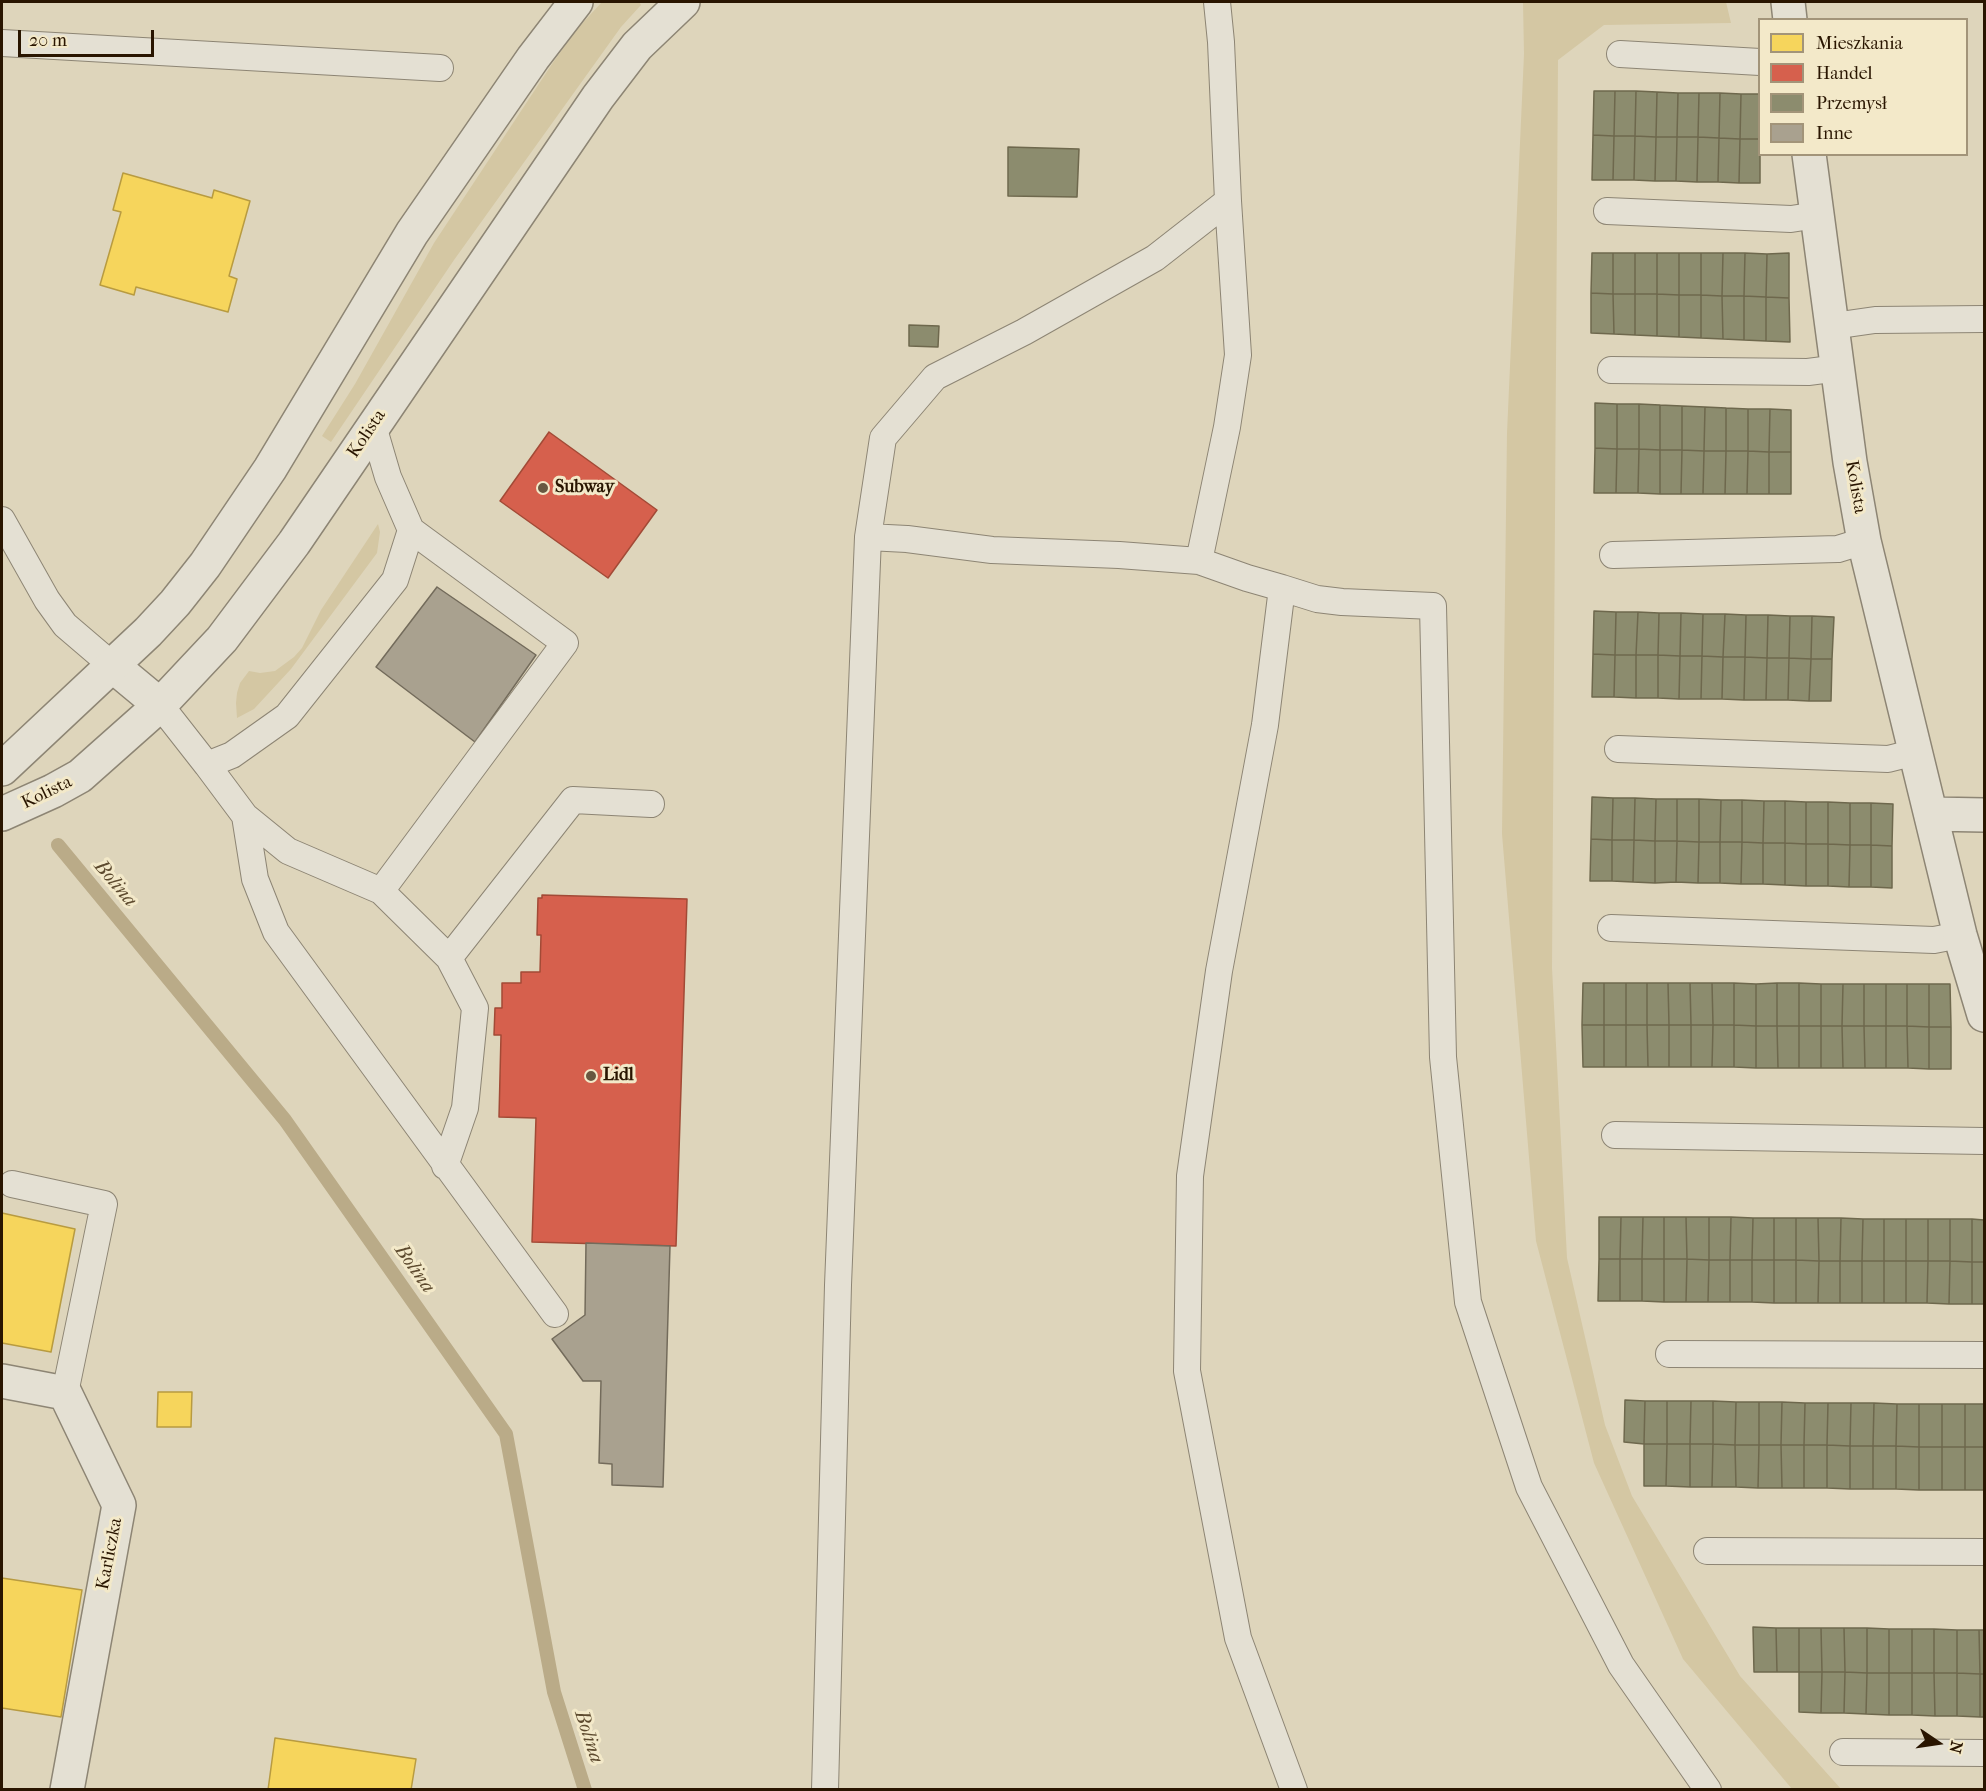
<!DOCTYPE html>
<meta charset="utf-8">
<style>
body{margin:0}
#map{position:relative;width:1986px;height:1791px;overflow:hidden;background:#ded5bb;font-family:"IM FELL French Canon",serif}
canvas{display:block}
.frame{position:absolute;inset:0;border:3px solid #291500;pointer-events:none}
.legend{position:absolute;left:1758px;top:18px;width:210px;height:138px;box-sizing:border-box;background:#f3e9c9;border:2px solid #a29479;margin:0;padding:8px 10px;list-style:none;font-size:18px;color:#291500}
.legend li{display:flex;align-items:center;gap:12px;height:30px}
.legend b{width:30px;border:2px solid #a29479}
.north{position:absolute;left:1908px;top:1713px;width:60px;height:60px;-webkit-text-stroke:4px #f3e9c9;paint-order:stroke;rotate:103deg;font-size:16px;font-weight:700;line-height:24px;text-align:center;color:#291500}
.north::after{content:'';display:block;margin:auto;width:21px;height:27px;background:#291500;clip-path:polygon(50% 0,100% 100%,50% 72%,0 100%)}
.scale{position:absolute;left:18px;top:30px;width:136px;height:27px;box-sizing:border-box;border:3px solid #291500;border-top:0;padding-left:8px;font-size:18px;line-height:21px;white-space:nowrap;color:#291500;-webkit-text-stroke:4px #f3e9c9;paint-order:stroke}
</style>
<div id="map">
<canvas width="1986" height="1791"></canvas>
<div class="frame"></div>
<ul class="legend">
<li><b style="height:16px;background:#f6d55c"></b>Mieszkania</li>
<li><b style="height:16px;background:#d6604d"></b>Handel</li>
<li><b style="height:16px;background:#8c8c6e"></b>Przemysł</li>
<li><b style="height:16px;background:#a9a18f"></b>Inne</li>
</ul>
<div class="north">N</div>
<div class="scale">20 m</div>
</div>
<script>
const g = document.querySelector('canvas').getContext('2d');
g.lineJoin = 'round';
function fill(path, color) {
  g.fillStyle = color;
  g.fill(path, 'evenodd');
}
function toPath(rows) {
  const path = new Path2D();
  for (const r of rows) {
    path.moveTo(r[0], r[1]);
    for (let i = 2; i < r.length; i += 2) path.lineTo(r[i], r[i + 1]);
  }
  return path;
}
function strokePath(path, color, width, dash) {
  g.strokeStyle = color;
  g.lineWidth = width;
  g.lineCap = dash ? 'butt' : 'round';
  g.setLineDash(dash || []);
  g.stroke(path);
}
function drawText(font, color, halo, rows, align = 'center') {
  g.font = font + ' "IM FELL French Canon",serif';
  g.lineWidth = 6;
  g.setLineDash([]);
  g.textBaseline = 'middle';
  g.strokeStyle = halo;
  g.fillStyle = color;
  for (const [text, x, y, turn = 0] of rows) {
    g.save();
    g.translate(x, y);
    g.rotate((+turn || 0) * Math.PI / 180);
    g.textAlign = isNaN(turn) ? turn : align;
    if (halo) g.strokeText(text, 0, 0);
    g.fillText(text, 0, 0);
    g.restore();
  }
}
const green = toPath([
 [602,2,639,2,641,5,621,27,454,260,331,442,322,436,355,384,434,243,554,61,577,29],
 [1523,2,1726,2,1731,23,1604,25,1558,60,1552,968,1567,1258,1605,1425,1632,1496,1740,1676,1841,1789,1792,1789,1683,1659,1594,1463,1536,1241,1502,834,1507,433,1524,54],
 [378,524,380,532,377,553,291,669,254,709,237,718,236,703,237,693,240,683,249,671,260,673,275,671,294,657,302,648,321,610]
]);
const homes = toPath([
 [123,173,212,198,214,190,250,201,229,276,237,279,228,312,136,287,134,295,100,285,121,212,113,210,123,173],
 [2,1213,75,1229,51,1352,2,1343,2,1213],
 [158,1392,192,1392,191,1427,157,1427,158,1392],
 [2,1578,82,1590,61,1717,2,1708,2,1578],
 [275,1738,416,1759,411,1790,268,1790,275,1738]
]);
const shops = toPath([
 [549,432,657,510,608,578,500,501,549,432],
 [542,895,687,899,676,1246,532,1242,536,1118,499,1117,501,1035,494,1035,495,1008,502,1008,502,983,521,983,521,972,540,972,541,935,537,935,538,898,542,898,542,895]
]);
const industry = toPath([
 [1594,91,1615,91,1614,136,1593,135,1594,91],
 [1615,91,1636,91,1635,136,1614,136,1615,91],
 [1636,91,1657,92,1656,137,1635,136,1636,91],
 [1657,92,1678,93,1677,137,1656,137,1657,92],
 [1678,93,1699,93,1698,137,1677,137,1678,93],
 [1699,93,1720,93,1719,138,1698,137,1699,93],
 [1720,93,1741,94,1740,139,1719,138,1720,93],
 [1741,94,1760,94,1760,139,1740,139,1741,94],
 [1593,135,1614,136,1613,180,1592,180,1593,135],
 [1614,136,1635,136,1634,180,1613,180,1614,136],
 [1635,136,1656,137,1655,181,1634,180,1635,136],
 [1656,137,1677,137,1676,181,1655,181,1656,137],
 [1677,137,1698,137,1697,182,1676,181,1677,137],
 [1698,137,1719,138,1718,182,1697,182,1698,137],
 [1719,138,1740,139,1739,183,1718,182,1719,138],
 [1740,139,1760,139,1760,183,1739,183,1740,139],
 [1008,147,1079,149,1077,197,1008,196,1008,147],
 [1592,253,1613,253,1613,294,1591,293,1592,253],
 [1613,253,1635,253,1635,294,1613,294,1613,253],
 [1635,253,1657,253,1657,294,1635,294,1635,253],
 [1657,253,1679,253,1679,295,1657,294,1657,253],
 [1679,253,1701,253,1701,295,1679,295,1679,253],
 [1701,253,1723,253,1722,296,1701,295,1701,253],
 [1723,253,1745,253,1744,296,1722,296,1723,253],
 [1745,253,1767,254,1766,297,1744,296,1745,253],
 [1789,253,1789,298,1766,297,1767,254,1789,253],
 [1591,293,1613,294,1614,334,1591,333,1591,293],
 [1613,294,1635,294,1635,335,1614,334,1613,294],
 [1635,294,1657,294,1657,336,1635,335,1635,294],
 [1657,294,1679,295,1679,337,1657,336,1657,294],
 [1679,295,1701,295,1701,338,1679,337,1679,295],
 [1701,295,1722,296,1723,339,1701,338,1701,295],
 [1722,296,1744,296,1744,340,1723,339,1722,296],
 [1744,296,1766,297,1766,341,1744,340,1744,296],
 [1766,297,1789,298,1790,342,1766,341,1766,297],
 [909,325,939,326,938,347,909,346,909,325],
 [1595,403,1617,404,1617,449,1595,448,1595,403],
 [1617,404,1639,404,1639,449,1617,449,1617,404],
 [1639,404,1660,405,1660,450,1639,449,1639,404],
 [1660,405,1682,406,1682,450,1660,450,1660,405],
 [1682,406,1705,407,1704,451,1682,450,1682,406],
 [1705,407,1726,408,1726,451,1704,451,1705,407],
 [1726,408,1748,409,1748,451,1726,451,1726,408],
 [1748,409,1770,409,1769,452,1748,451,1748,409],
 [1770,409,1791,410,1791,452,1769,452,1770,409],
 [1595,448,1617,449,1616,493,1594,493,1595,448],
 [1617,449,1639,449,1638,493,1616,493,1617,449],
 [1639,449,1660,450,1660,494,1638,493,1639,449],
 [1660,450,1682,450,1681,494,1660,494,1660,450],
 [1682,450,1704,451,1703,494,1681,494,1682,450],
 [1704,451,1726,451,1725,494,1703,494,1704,451],
 [1726,451,1748,451,1747,494,1725,494,1726,451],
 [1748,451,1769,452,1769,494,1747,494,1748,451],
 [1769,452,1791,452,1791,494,1769,494,1769,452],
 [1594,611,1616,612,1615,655,1593,654,1594,611],
 [1616,612,1638,612,1636,655,1615,655,1616,612],
 [1638,612,1659,613,1658,655,1636,655,1638,612],
 [1659,613,1681,613,1680,656,1658,655,1659,613],
 [1681,613,1703,614,1702,656,1680,656,1681,613],
 [1703,614,1725,614,1723,657,1702,656,1703,614],
 [1725,614,1746,615,1745,657,1723,657,1725,614],
 [1746,615,1768,615,1767,658,1745,657,1746,615],
 [1768,615,1790,616,1789,658,1767,658,1768,615],
 [1790,616,1812,616,1811,659,1789,658,1790,616],
 [1812,616,1834,617,1832,659,1811,659,1812,616],
 [1593,654,1615,655,1614,697,1592,697,1593,654],
 [1615,655,1636,655,1636,698,1614,697,1615,655],
 [1636,655,1658,655,1658,698,1636,698,1636,655],
 [1658,655,1680,656,1679,699,1658,698,1658,655],
 [1680,656,1702,656,1701,699,1679,699,1680,656],
 [1702,656,1723,657,1722,699,1701,699,1702,656],
 [1723,657,1745,657,1744,700,1722,699,1723,657],
 [1745,657,1767,658,1766,700,1744,700,1745,657],
 [1767,658,1789,658,1788,700,1766,700,1767,658],
 [1789,658,1811,659,1809,701,1788,700,1789,658],
 [1811,659,1832,659,1831,701,1809,701,1811,659],
 [1592,797,1613,798,1612,840,1591,839,1592,797],
 [1613,798,1635,798,1634,840,1612,840,1613,798],
 [1635,798,1656,799,1655,841,1634,840,1635,798],
 [1656,799,1677,799,1677,841,1655,841,1656,799],
 [1677,799,1699,799,1699,842,1677,841,1677,799],
 [1699,799,1721,800,1720,842,1699,842,1699,799],
 [1721,800,1742,800,1742,842,1720,842,1721,800],
 [1742,800,1764,801,1763,843,1742,842,1742,800],
 [1764,801,1785,801,1785,843,1763,843,1764,801],
 [1785,801,1806,802,1806,844,1785,843,1785,801],
 [1806,802,1828,802,1828,844,1806,844,1806,802],
 [1828,802,1850,803,1850,845,1828,844,1828,802],
 [1850,803,1871,803,1871,845,1850,845,1850,803],
 [1871,803,1893,804,1892,846,1871,845,1871,803],
 [1591,839,1612,840,1612,881,1590,881,1591,839],
 [1612,840,1634,840,1633,882,1612,881,1612,840],
 [1634,840,1655,841,1655,883,1633,882,1634,840],
 [1655,841,1677,841,1676,882,1655,883,1655,841],
 [1677,841,1699,842,1698,883,1676,882,1677,841],
 [1699,842,1720,842,1720,883,1698,883,1699,842],
 [1720,842,1742,842,1741,884,1720,883,1720,842],
 [1742,842,1763,843,1763,884,1741,884,1742,842],
 [1763,843,1785,843,1785,885,1763,884,1763,843],
 [1785,843,1806,844,1806,886,1785,885,1785,843],
 [1806,844,1828,844,1828,886,1806,886,1806,844],
 [1828,844,1850,845,1849,887,1828,886,1828,844],
 [1850,845,1871,845,1871,887,1849,887,1850,845],
 [1871,845,1892,846,1892,888,1871,887,1871,845],
 [1583,983,1604,983,1604,1025,1582,1025,1583,983],
 [1604,983,1626,983,1626,1025,1604,1025,1604,983],
 [1626,983,1647,983,1647,1025,1626,1025,1626,983],
 [1647,983,1668,983,1669,1025,1647,1025,1647,983],
 [1668,983,1690,983,1691,1025,1669,1025,1668,983],
 [1690,983,1712,983,1713,1025,1691,1025,1690,983],
 [1712,983,1734,983,1734,1025,1713,1025,1712,983],
 [1734,983,1756,984,1756,1026,1734,1025,1734,983],
 [1777,983,1777,1026,1756,1026,1756,984,1777,983],
 [1777,983,1799,983,1799,1026,1777,1026,1777,983],
 [1799,983,1821,984,1821,1026,1799,1026,1799,983],
 [1821,984,1843,984,1842,1026,1821,1026,1821,984],
 [1843,984,1864,984,1864,1026,1842,1026,1843,984],
 [1864,984,1886,984,1886,1026,1864,1026,1864,984],
 [1886,984,1907,984,1907,1026,1886,1026,1886,984],
 [1907,984,1929,984,1929,1027,1907,1026,1907,984],
 [1929,984,1950,984,1951,1027,1929,1027,1929,984],
 [1582,1025,1604,1025,1604,1067,1583,1067,1582,1025],
 [1604,1025,1626,1025,1626,1067,1604,1067,1604,1025],
 [1626,1025,1647,1025,1648,1067,1626,1067,1626,1025],
 [1647,1025,1669,1025,1669,1067,1648,1067,1647,1025],
 [1669,1025,1691,1025,1691,1067,1669,1067,1669,1025],
 [1691,1025,1713,1025,1712,1067,1691,1067,1691,1025],
 [1713,1025,1734,1025,1734,1067,1712,1067,1713,1025],
 [1734,1025,1756,1026,1756,1068,1734,1067,1734,1025],
 [1756,1026,1777,1026,1778,1068,1756,1068,1756,1026],
 [1777,1026,1799,1026,1799,1068,1778,1068,1777,1026],
 [1799,1026,1821,1026,1821,1068,1799,1068,1799,1026],
 [1821,1026,1842,1026,1843,1068,1821,1068,1821,1026],
 [1842,1026,1864,1026,1865,1068,1843,1068,1842,1026],
 [1864,1026,1886,1026,1886,1068,1865,1068,1864,1026],
 [1886,1026,1907,1026,1908,1068,1886,1068,1886,1026],
 [1907,1026,1929,1027,1929,1069,1908,1068,1907,1026],
 [1929,1027,1951,1027,1951,1069,1929,1069,1929,1027],
 [1599,1217,1621,1217,1620,1259,1599,1259,1599,1217],
 [1621,1217,1643,1217,1642,1259,1620,1259,1621,1217],
 [1643,1217,1664,1217,1664,1259,1642,1259,1643,1217],
 [1664,1217,1686,1217,1687,1259,1664,1259,1664,1217],
 [1686,1217,1709,1217,1709,1260,1687,1259,1686,1217],
 [1709,1217,1731,1217,1730,1260,1709,1260,1709,1217],
 [1731,1217,1753,1218,1752,1260,1730,1260,1731,1217],
 [1753,1218,1774,1218,1774,1260,1752,1260,1753,1218],
 [1774,1218,1796,1218,1796,1260,1774,1260,1774,1218],
 [1796,1218,1818,1218,1819,1261,1796,1260,1796,1218],
 [1818,1218,1841,1218,1840,1261,1819,1261,1818,1218],
 [1841,1218,1863,1219,1862,1261,1840,1261,1841,1218],
 [1863,1219,1884,1219,1884,1261,1862,1261,1863,1219],
 [1884,1219,1906,1219,1906,1261,1884,1261,1884,1219],
 [1906,1219,1928,1219,1928,1261,1906,1261,1906,1219],
 [1928,1219,1950,1219,1950,1261,1928,1261,1928,1219],
 [1950,1219,1972,1219,1972,1262,1950,1261,1950,1219],
 [1972,1219,1984,1220,1984,1262,1972,1262,1972,1219],
 [1599,1259,1620,1259,1620,1301,1598,1301,1599,1259],
 [1620,1259,1642,1259,1642,1301,1620,1301,1620,1259],
 [1642,1259,1664,1259,1664,1302,1642,1301,1642,1259],
 [1664,1259,1687,1259,1686,1302,1664,1302,1664,1259],
 [1687,1259,1709,1260,1708,1302,1686,1302,1687,1259],
 [1709,1260,1730,1260,1730,1302,1708,1302,1709,1260],
 [1730,1260,1752,1260,1752,1302,1730,1302,1730,1260],
 [1752,1260,1774,1260,1774,1303,1752,1302,1752,1260],
 [1774,1260,1796,1260,1796,1303,1774,1303,1774,1260],
 [1796,1260,1819,1261,1818,1303,1796,1303,1796,1260],
 [1819,1261,1840,1261,1840,1303,1818,1303,1819,1261],
 [1840,1261,1862,1261,1862,1303,1840,1303,1840,1261],
 [1862,1261,1884,1261,1884,1303,1862,1303,1862,1261],
 [1884,1261,1906,1261,1906,1303,1884,1303,1884,1261],
 [1906,1261,1928,1261,1927,1303,1906,1303,1906,1261],
 [1928,1261,1950,1261,1949,1304,1927,1303,1928,1261],
 [1950,1261,1972,1262,1972,1304,1949,1304,1950,1261],
 [1972,1262,1984,1262,1984,1304,1972,1304,1972,1262],
 [1625,1400,1645,1401,1644,1444,1624,1442,1625,1400],
 [1645,1401,1667,1401,1667,1444,1644,1444,1645,1401],
 [1667,1401,1691,1401,1690,1444,1667,1444,1667,1401],
 [1691,1401,1713,1401,1713,1444,1690,1444,1691,1401],
 [1713,1401,1736,1402,1735,1445,1713,1444,1713,1401],
 [1736,1402,1759,1402,1759,1445,1735,1445,1736,1402],
 [1759,1402,1782,1402,1781,1445,1759,1445,1759,1402],
 [1782,1402,1805,1403,1804,1445,1781,1445,1782,1402],
 [1805,1403,1828,1403,1827,1445,1804,1445,1805,1403],
 [1828,1403,1851,1403,1850,1446,1827,1445,1828,1403],
 [1851,1403,1874,1403,1873,1446,1850,1446,1851,1403],
 [1874,1403,1897,1404,1896,1446,1873,1446,1874,1403],
 [1897,1404,1919,1404,1919,1447,1896,1446,1897,1404],
 [1919,1404,1942,1404,1942,1447,1919,1447,1919,1404],
 [1942,1404,1965,1404,1965,1447,1942,1447,1942,1404],
 [1965,1404,1984,1404,1984,1447,1965,1447,1965,1404],
 [1644,1444,1667,1444,1666,1486,1644,1486,1644,1444],
 [1667,1444,1690,1444,1690,1487,1666,1486,1667,1444],
 [1690,1444,1713,1444,1712,1487,1690,1487,1690,1444],
 [1713,1444,1735,1445,1736,1487,1712,1487,1713,1444],
 [1735,1445,1759,1445,1758,1488,1736,1487,1735,1445],
 [1759,1445,1781,1445,1782,1488,1758,1488,1759,1445],
 [1781,1445,1804,1445,1804,1488,1782,1488,1781,1445],
 [1804,1445,1827,1445,1827,1488,1804,1488,1804,1445],
 [1827,1445,1850,1446,1850,1489,1827,1488,1827,1445],
 [1850,1446,1873,1446,1873,1489,1850,1489,1850,1446],
 [1873,1446,1896,1446,1896,1489,1873,1489,1873,1446],
 [1896,1446,1919,1447,1919,1490,1896,1489,1896,1446],
 [1919,1447,1942,1447,1942,1490,1919,1490,1919,1447],
 [1942,1447,1965,1447,1965,1490,1942,1490,1942,1447],
 [1965,1447,1984,1447,1984,1490,1965,1490,1965,1447],
 [1753,1627,1776,1628,1777,1672,1754,1672,1753,1627],
 [1776,1628,1799,1628,1799,1672,1777,1672,1776,1628],
 [1799,1628,1821,1628,1822,1672,1799,1672,1799,1628],
 [1821,1628,1844,1628,1845,1672,1822,1672,1821,1628],
 [1844,1628,1867,1628,1867,1673,1845,1672,1844,1628],
 [1867,1628,1889,1629,1889,1673,1867,1673,1867,1628],
 [1889,1629,1912,1629,1912,1673,1889,1673,1889,1629],
 [1912,1629,1934,1629,1934,1673,1912,1673,1912,1629],
 [1934,1629,1957,1630,1957,1673,1934,1673,1934,1629],
 [1957,1630,1979,1630,1980,1674,1957,1673,1957,1630],
 [1979,1630,1984,1630,1984,1674,1980,1674,1979,1630],
 [1799,1672,1822,1672,1821,1713,1799,1712,1799,1672],
 [1822,1672,1845,1672,1844,1713,1821,1713,1822,1672],
 [1845,1672,1867,1673,1866,1714,1844,1713,1845,1672],
 [1867,1673,1889,1673,1889,1715,1866,1714,1867,1673],
 [1889,1673,1912,1673,1912,1715,1889,1715,1889,1673],
 [1912,1673,1934,1673,1935,1716,1912,1715,1912,1673],
 [1934,1673,1957,1673,1957,1716,1935,1716,1934,1673],
 [1957,1673,1980,1674,1980,1717,1957,1716,1957,1673],
 [1980,1674,1984,1674,1984,1717,1980,1717,1980,1674]
]);
const stream = toPath([
 [58,845,285,1120,506,1434,554,1692,585,1790]
]);
const building = toPath([
 [437,587,536,655,475,742,376,667,437,587],
 [586,1243,670,1246,663,1487,612,1485,612,1464,599,1463,601,1381,583,1381,552,1339,585,1315,586,1243]
]);
const service = toPath([
 [2,43,440,68],
 [1620,54,1760,62],
 [1607,211,1791,219,1817,215],
 [1833,326,1875,320,1984,319],
 [1611,370,1808,372,1839,368],
 [373,426,388,477,411,530,565,643,381,891],
 [2,520,47,600,65,625,113,666],
 [868,537,907,539,992,550,1119,555,1199,561,1247,578,1282,588,1265,725,1219,971,1190,1176,1187,1371,1238,1638,1294,1790],
 [1613,555,1838,549,1864,541],
 [1199,561,1227,427,1238,355,1228,201,1221,42,1217,2],
 [1282,588,1317,599,1342,602,1433,606,1443,1057,1468,1302,1529,1487,1621,1665,1708,1790],
 [160,705,207,765,232,755,287,716,395,580,411,530],
 [1618,749,1888,759,1916,752],
 [207,765,245,816,288,851,381,891,449,958,475,1008,465,1108,445,1166],
 [245,816,255,879,276,932,555,1314],
 [1611,928,1934,940,1960,935],
 [449,958,573,800,651,804],
 [1615,1135,1984,1141],
 [12,1184,104,1204,65,1393],
 [1669,1354,1984,1355],
 [1707,1551,1984,1552],
 [1843,1752,1984,1753],
 [825,1790,838,1285,868,537,883,438,935,377,1024,332,1155,258,1228,201]
]);
const minor = toPath([
 [1788,2,1790,20],
 [1809,154,1850,462,1864,541,1960,935,1984,1015],
 [113,666,160,705],
 [1931,814,1984,815],
 [2,1381,65,1393,119,1505,67,1790]
]);
const tertiary = toPath([
 [2,769,148,632,175,603,205,565,270,469,412,233,533,58,576,2],
 [2,814,53,791,80,776,160,705,222,639,294,543,598,97,637,46,683,2]
]);
const markers = [
 [543,488,6,"#685841"],
 [591,1076,6,"#685841"]
];
const streetNames = [
 ["Kolista",367,434,-56],
 ["Kolista",1855,487,80],
 ["Kolista",47,793,-26],
 ["Karliczka",110,1554,-79]
];
const poiNames = [
 ["Subway",555,488],
 ["Lidl",603,1076]
];
const waterNames = [
 ["Bolina",115,884,50],
 ["Bolina",414,1269,55],
 ["Bolina",588,1737,72]
];
fill(green, '#d4c7a3');
fill(homes, '#f6d55c');
strokePath(homes, '#b89b40', 1.5);
fill(shops, '#d6604d');
strokePath(shops, '#a24a36', 1.5);
fill(industry, '#8c8c6e');
strokePath(industry, '#6e684d', 1.5);
strokePath(stream, '#baab88', 14);
fill(building, '#a9a18f');
strokePath(building, '#736b5b', 1.5);
strokePath(service, '#8d8574', 28);
strokePath(minor, '#8d8574', 36);
strokePath(tertiary, '#8d8574', 36);
strokePath(service, '#e4e0d3', 26);
strokePath(minor, '#e4e0d3', 33);
strokePath(tertiary, '#e4e0d3', 33);
for (const [x, y, r, color] of markers) {
  const dot = new Path2D();
  dot.arc(x, y, r, 0, 2 * Math.PI);
  g.fillStyle = color;
  g.fill(dot);
  strokePath(dot, '#f3e9c9', 2);
}
drawText('18px', '#291500', '#f3e9c9', streetNames);
drawText('bold 18px', '#291500', '#f3e9c9', poiNames, 'left');
drawText('italic 20px', '#5d4a2e', '#f3e9c9', waterNames);
</script>
